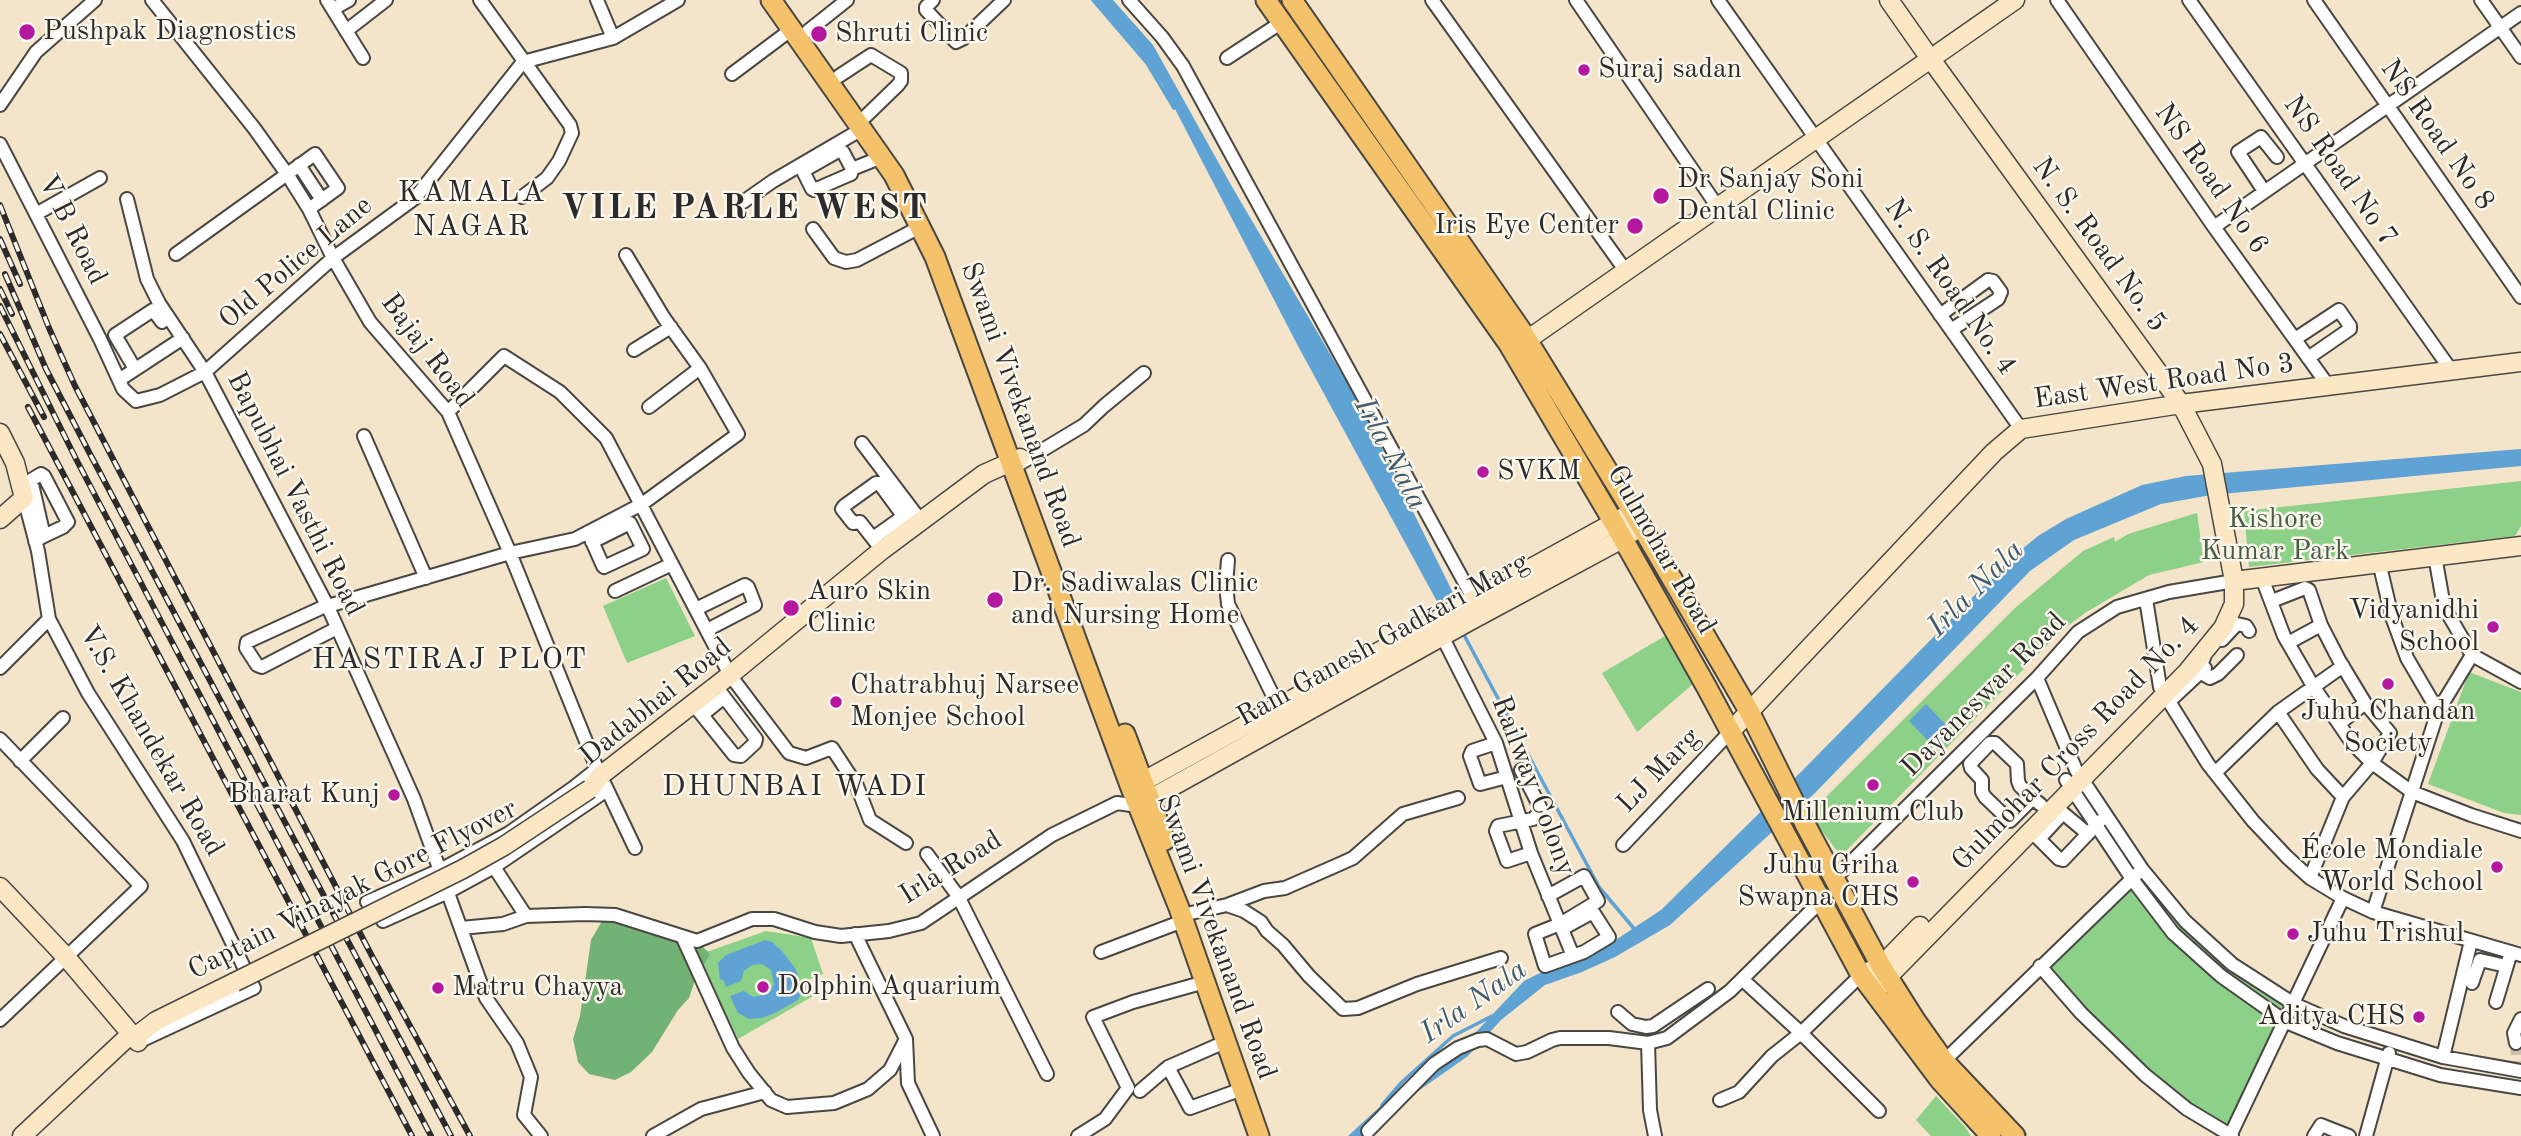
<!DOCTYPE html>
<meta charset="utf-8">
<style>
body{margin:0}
canvas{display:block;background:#f4e4c9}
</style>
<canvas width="2521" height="1136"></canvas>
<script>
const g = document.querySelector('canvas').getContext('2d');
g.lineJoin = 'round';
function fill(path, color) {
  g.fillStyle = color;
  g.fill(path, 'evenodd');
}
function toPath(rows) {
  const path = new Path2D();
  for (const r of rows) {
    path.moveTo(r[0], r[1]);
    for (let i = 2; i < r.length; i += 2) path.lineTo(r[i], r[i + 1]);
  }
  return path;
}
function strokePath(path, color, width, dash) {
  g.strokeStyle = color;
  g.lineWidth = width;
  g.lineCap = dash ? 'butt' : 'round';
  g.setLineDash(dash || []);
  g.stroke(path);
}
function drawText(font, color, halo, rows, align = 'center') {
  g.font = font + ' "Old Standard TT",serif';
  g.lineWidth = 5;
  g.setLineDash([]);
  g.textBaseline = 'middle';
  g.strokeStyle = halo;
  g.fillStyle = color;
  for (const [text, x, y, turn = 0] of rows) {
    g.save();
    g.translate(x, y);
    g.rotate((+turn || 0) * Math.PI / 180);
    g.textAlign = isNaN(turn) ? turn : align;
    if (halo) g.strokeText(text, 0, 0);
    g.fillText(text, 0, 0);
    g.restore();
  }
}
const green = toPath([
 [2521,481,2521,526,2515,536,2249,567,2244,511],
 [2197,513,2204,562,2149,575,2085,613,2061,631,1841,856,1809,814,2015,608,2083,551,2114,537,2115,542,2128,534],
 [666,578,695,636,627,663,603,606],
 [1665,636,1693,684,1637,732,1602,673],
 [2469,672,2521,692,2521,815,2504,813,2428,784],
 [2142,872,2175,921,2248,982,2291,1011,2230,1132,2183,1102,2134,1059,2043,967],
 [766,931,811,938,823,974,810,979,815,995,738,1039,698,955],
 [1936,1096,1965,1127,1971,1136,1931,1136,1916,1120]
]);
const forest = toPath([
 [602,921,617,923,702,946,710,954,695,980,689,998,678,1010,652,1052,631,1072,615,1080,589,1074,578,1062,573,1039,580,1016,591,940]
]);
const water = toPath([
 [1092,0,1113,0,1153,45,1231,185,1363,410,1456,599,1440,607,1298,346,1162,84,1139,51],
 [2521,449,2521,466,2211,495,2161,504,2074,540,2030,571,1815,793,1670,925,1615,957,1582,972,1545,985,1501,1020,1468,1056,1404,1101,1372,1136,1348,1136,1401,1087,1461,1048,1524,981,1564,961,1611,943,1661,910,1802,771,2010,559,2038,536,2066,519,2142,485,2186,476],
 [1926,704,1953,732,1936,749,1909,721],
 [765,940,772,942,782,951,795,968,802,986,801,994,798,1000,775,1013,762,1018,749,1019,738,1013,730,996,744,991,753,997,768,994,774,985,771,970,762,964,752,965,744,971,741,981,726,987,723,979,720,980,718,963,726,955]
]);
const stream = toPath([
 [1093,0,1147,63,1174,108],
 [1463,633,1599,887,1636,931],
 [1382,1105,1402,1082,1453,1036,1492,1016]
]);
const streetTunnel = toPath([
 [2516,1043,2517,1062]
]);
const street = toPath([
 [152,0,254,128,287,174,309,209,333,258,370,322,448,412,510,553,600,776],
 [327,0,363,58],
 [480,0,570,125,572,133,559,161,547,178,522,197],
 [597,0,613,38],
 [933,0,926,7,926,10,956,42,964,38,1004,0],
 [1129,0,1162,37,1183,66,1474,600],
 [1432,0,1620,263],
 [1576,0,1713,200],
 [1718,0,2021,429],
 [2057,0,2214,227,2327,384],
 [2189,0,2451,370],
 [2314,0,2521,297],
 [2481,0,2521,57],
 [333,9,349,0],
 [346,31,386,0],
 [808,31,847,0],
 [1227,58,1282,22],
 [523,62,613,38,678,0],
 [732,74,792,29],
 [839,76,871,55,901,73,901,81,898,85,865,117],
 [0,105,36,52,95,0],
 [0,144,100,339,123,389,136,401,160,395,205,372,333,258,415,198,523,62],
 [838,151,843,152,852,169,851,174,814,190,812,189,803,171,838,151],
 [299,165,322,200],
 [852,169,882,157],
 [2264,191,2238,152,2261,137,2277,157],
 [127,199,147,279,159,303,205,372,328,607,414,799,486,998,517,1043,531,1077,524,1115,541,1136],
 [743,202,773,181,862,129],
 [36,214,100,178],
 [2214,227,2521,13],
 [813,229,834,258,846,262,857,260,920,227],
 [176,254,315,154,338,188,309,209],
 [1940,315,1988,280,1993,281,2001,292,1998,299,1951,330],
 [2295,339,2339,310,2350,326,2350,329,2308,358],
 [634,350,671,327],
 [135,369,115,335,153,310,162,322],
 [119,380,183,338],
 [649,407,700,368],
 [448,412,504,356,560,392,606,438,730,675,789,753,806,758,832,748,857,786,870,820,906,843],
 [364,436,426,578],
 [862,443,921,521],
 [1021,463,1084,425,1104,406,1144,373],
 [24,498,38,551,49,619,88,693,183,841,254,988,138,1042],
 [588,532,603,566,604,567,643,549,630,523,592,542],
 [873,538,904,516],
 [35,541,44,536,63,527,68,522,44,476,41,474,31,480,44,536],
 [882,550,860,522,853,523,842,509,844,506,876,483,879,483,912,528],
 [2435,556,2444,607,2472,655,2521,682],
 [1228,560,1226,585,1228,604,1279,708],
 [2379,562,2392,617,2407,658,2438,711],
 [2262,578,2284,636,2313,686,2352,743,2372,763,2412,792,2471,815,2521,831],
 [615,591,672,564],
 [2146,599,2160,687,2208,764,2253,821,2287,857,2310,878,2343,898,2373,912,2521,955],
 [2277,599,2305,588,2309,590,2321,625,2339,660,2365,703,2390,733,2372,763,2343,797,2310,878],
 [696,609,745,585,748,587,755,605,707,630],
 [337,628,262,667,257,665,246,648,247,642,321,608,510,553,575,539,642,504,738,434,700,368,664,318,626,255],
 [1442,636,1496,743,1531,853,1573,956],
 [2222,640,2237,624,2246,626,2249,631],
 [2288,643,2321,625],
 [2204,658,2199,668,2203,674,2210,678,2218,674,2237,655],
 [0,668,49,619],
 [2037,678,2076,770,2142,869,2185,921,2232,964,2294,1004,2344,1026,2443,1057,2521,1071],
 [2172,699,2205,668],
 [698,710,734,755,741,756,755,743,756,739,721,693],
 [2278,712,2317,769,2343,797],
 [702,715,724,697],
 [2339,724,2365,703],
 [0,739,141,886,0,1020],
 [1496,743,1472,751,1470,756,1480,784,1507,777],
 [20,761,63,718],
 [1521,770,1540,807,1539,813,1533,819,1498,826,1496,831,1507,861,1531,853],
 [2215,773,2278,712,2343,666],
 [2066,780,2132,879,2173,933,2221,976,2286,1022,2337,1043,2440,1075,2521,1088],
 [605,785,635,848],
 [2033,798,2010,821,1985,797,1982,792,1982,780,1971,768,1970,764,1990,743,1995,743,2017,764,2018,781,2020,786,2033,798,2035,800,2041,805],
 [2030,830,2059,859,2063,860,2100,821],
 [2039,839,2063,813,2088,834],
 [1623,845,1731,731],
 [927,854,958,896,1047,1074],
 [494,867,526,916],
 [1835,878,2037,678,2078,632,2117,607,2169,592,2234,581],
 [1548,896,1584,876,1598,901,1560,924,1535,934,1545,966,1584,952,1609,937,1593,912,1562,929],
 [367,902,440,870,509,833,573,788,597,769],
 [1227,905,1264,891,1285,888,1342,863,1353,858,1403,814,1458,798],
 [2373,912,2438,711,2472,655],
 [1191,913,1227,905,1244,911,1261,922,1267,931,1283,945,1309,976,1343,1009,1358,1008,1417,984,1501,958],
 [383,921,448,892,494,867,607,790],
 [461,928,503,924,526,916,585,914,615,915,697,941,752,919,774,919,815,932,841,936,889,931,921,923,1052,835,1117,803,1138,806],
 [855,934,906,1039,908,1083,933,1136],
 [682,936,733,1048,749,1073,771,1100,787,1107,834,1103,868,1089,890,1070,906,1039],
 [1101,952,1183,921],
 [2040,966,2081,1013,2145,1075,2187,1109,2232,1136],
 [1742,979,1801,1033,1879,1111],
 [2472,983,2480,960,2506,966],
 [2496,1002,2511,952],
 [1618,1012,1632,1024,1646,1027,1653,1026,1708,989],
 [1225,1042,1168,1067,1190,1108,1242,1089],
 [1648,1043,1650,1110,1655,1136],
 [2516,1043,2514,1033,2521,1019],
 [2443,1057,2471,941],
 [1943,1068,1944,1061,2137,874],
 [1140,1091,1168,1067],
 [1720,1100,1739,1092,1772,1056,1801,1033,1861,975],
 [1368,1131,1434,1064,1458,1048,1478,1040,1487,1039,1516,1054,1527,1052,1552,1040,1560,1038,1609,1038,1648,1043,1667,1038,1730,991,1822,900],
 [653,1136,701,1109,765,1092],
 [1078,1136,1105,1119,1128,1088,1093,1017,1133,1002,1205,982],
 [2230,1136,2343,898],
 [2314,1136,2321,1125,2349,1136],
 [2366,1136,2389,1053]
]);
const secondary = toPath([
 [1889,0,1924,50],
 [1513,342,1527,340,2015,0],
 [0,433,15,463,24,498,0,519],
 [2234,581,2521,546],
 [1731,731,1994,452,2021,429,2181,404,2521,362],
 [1133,787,1633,512],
 [590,789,600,776,730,675,882,550,984,474,1020,458],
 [1139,805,1468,622,1622,539,1641,526],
 [0,887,66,957,138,1042],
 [1861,975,1881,966,1920,926],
 [1878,987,2188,671,2223,628,2234,604,2234,581,2212,464,2181,404,1930,58],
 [22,1136,131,1034,139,1034,156,1021,235,982]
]);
const primary = toPath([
 [771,0,894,175,935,257,1131,788,1179,908,1259,1136],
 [1266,0,1508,343,1614,523,1706,686,1861,975,1940,1080,1991,1136],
 [1292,0,1521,330,1633,512,1749,711,1805,824,1881,966,1915,1020,1944,1061,2015,1136],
 [1125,734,1165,840]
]);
const rail = toPath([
 [0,205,49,328,75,386,373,958,470,1136],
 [0,239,20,284],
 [5,274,46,369,89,452,451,1136],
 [0,289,12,314],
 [0,306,76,459,431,1136],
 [0,334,44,417],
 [28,407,412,1136]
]);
const secondaryBridge = toPath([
 [235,982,463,869,504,846,590,789]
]);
const markers = [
 [27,32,9,"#b5179e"],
 [819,34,9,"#b5179e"],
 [1584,70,7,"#b5179e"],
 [1661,196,9,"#b5179e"],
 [1635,226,9,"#b5179e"],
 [1483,472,7,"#b5179e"],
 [995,600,9,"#b5179e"],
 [791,608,9,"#b5179e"],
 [2493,627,7,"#b5179e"],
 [2388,684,7,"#b5179e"],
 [836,702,7,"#b5179e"],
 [1873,785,7,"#b5179e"],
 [394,795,7,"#b5179e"],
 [2497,867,7,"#b5179e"],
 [1913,882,7,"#b5179e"],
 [2293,934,7,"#b5179e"],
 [763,987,7,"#b5179e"],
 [438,988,7,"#b5179e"],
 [2419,1017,7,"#b5179e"]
];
const poiNames = [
 ["Pushpak Diagnostics",43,32],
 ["Shruti Clinic",835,34],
 ["Suraj sadan",1598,70],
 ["Dr Sanjay Soni",1677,180],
 ["Dental Clinic",1677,212],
 ["Iris Eye Center",1619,226,"right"],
 ["SVKM",1497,472],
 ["Dr. Sadiwalas Clinic",1011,584],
 ["and Nursing Home",1011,616],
 ["Auro Skin",807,592],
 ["Clinic",807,624],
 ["Vidyanidhi",2479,611,"right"],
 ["School",2479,643,"right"],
 ["Chatrabhuj Narsee",850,686],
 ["Monjee School",850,718],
 ["Juhu Chandan",2388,712,"center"],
 ["Society",2388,744,"center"],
 ["Bharat Kunj",380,795,"right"],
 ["Millenium Club",1873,813,"center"],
 ["École Mondiale",2483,851,"right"],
 ["World School",2483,883,"right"],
 ["Juhu Griha",1899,866,"right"],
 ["Swapna CHS",1899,898,"right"],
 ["Juhu Trishul",2307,934],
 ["Dolphin Aquarium",777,987],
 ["Matru Chayya",452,988],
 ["Aditya CHS",2405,1017,"right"]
];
const streetNames = [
 ["NS Road No 8",2437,135,55],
 ["NS Road No 7",2340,171,55],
 ["NS Road No 6",2211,179,55],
 ["V B Road",72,230,63],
 ["N. S. Road No. 5",2099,245,54],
 ["Old Police Lane",296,263,-40],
 ["N. S. Road No. 4",1950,287,55],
 ["Bajaj Road",427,351,53],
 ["East West Road No 3",2164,382,-8],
 ["Swami Vivekanand Road",1020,405,70],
 ["Bapubhai Vasthi Road",295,494,63],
 ["Gulmohar Road",1661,550,60],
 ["Ram Ganesh Gadkari Marg",1383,640,-29],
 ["Dayaneswar Road",1984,695,-45],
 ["Dadabhai Road",656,702,-39],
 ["V.S. Khandekar Road",151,741,60],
 ["Gulmohar Cross Road No. 4",2076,744,-46],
 ["LJ Marg",1659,771,-46],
 ["Railway Colony",1533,786,69],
 ["Irla Road",951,868,-32],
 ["Captain Vinayak Gore Flyover",353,890,-27],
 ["Swami Vivekanand Road",1216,937,70]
];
const parkNames = [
 ["Kishore",2275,520],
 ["Kumar Park",2275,552]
];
const neighbourhoodNames = [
 ["KAMALA",472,193],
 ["NAGAR",472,227],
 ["HASTIRAJ PLOT",450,660],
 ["DHUNBAI WADI",795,787]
];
const waterNames = [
 ["Irla Nala",1390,454,62],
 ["Irla Nala",1976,589,-45],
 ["Irla Nala",1474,1002,-35]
];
const districtNames = [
 ["VILE PARLE WEST",745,209]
];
fill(green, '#8dd088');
fill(forest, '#72b274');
fill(water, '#5fa3d4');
strokePath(stream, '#5fa3d4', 3.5);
strokePath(streetTunnel, '#ccbfa9', 12, [12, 6]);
strokePath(street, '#494743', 16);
strokePath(secondary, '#494743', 21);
strokePath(primary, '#494743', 23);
strokePath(street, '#fff', 12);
strokePath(secondary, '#fbe7c3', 18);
strokePath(primary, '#f4c26a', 19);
strokePath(rail, '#2b2b2b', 6);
strokePath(rail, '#fbf7ec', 3.5, [10]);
strokePath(secondaryBridge, '#494743', 21, []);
strokePath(secondaryBridge, '#fbe7c3', 18);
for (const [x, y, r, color] of markers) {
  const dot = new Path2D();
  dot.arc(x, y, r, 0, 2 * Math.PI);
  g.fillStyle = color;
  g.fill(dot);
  strokePath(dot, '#fbf7ec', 2.5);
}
drawText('28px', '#2b2b2b', '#fbf7ec', poiNames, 'left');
drawText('28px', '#2b2b2b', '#fbf7ec', streetNames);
drawText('28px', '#485d47', '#fbf7ec', parkNames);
g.letterSpacing = '2px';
drawText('30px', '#2b2b2b', '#fbf7ec', neighbourhoodNames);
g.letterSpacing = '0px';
drawText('italic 30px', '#405b6f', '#fbf7ec', waterNames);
g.letterSpacing = '2px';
drawText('bold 35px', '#2b2b2b', '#fbf7ec', districtNames);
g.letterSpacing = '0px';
</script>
